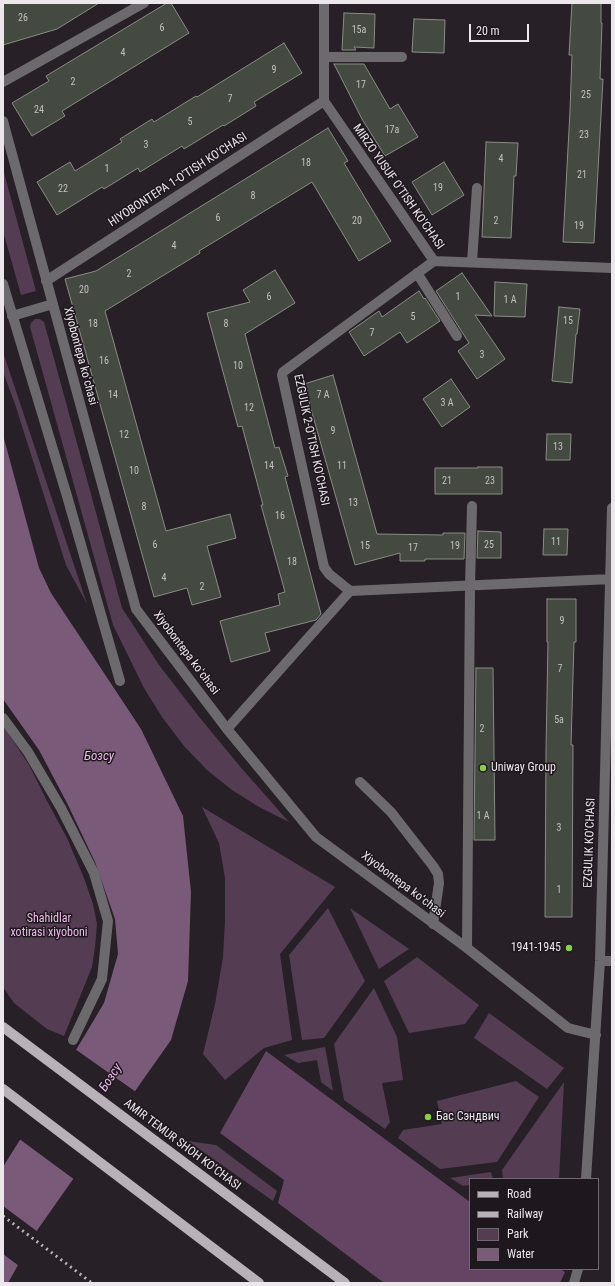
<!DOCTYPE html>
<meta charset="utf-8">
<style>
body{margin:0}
#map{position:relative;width:615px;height:1286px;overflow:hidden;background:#272127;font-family:"Roboto Condensed",sans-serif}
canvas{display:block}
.frame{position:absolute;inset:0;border:4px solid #ebe7eb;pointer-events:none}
.legend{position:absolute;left:469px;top:1178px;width:130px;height:92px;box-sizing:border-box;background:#1e171d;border:1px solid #706a6f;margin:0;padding:5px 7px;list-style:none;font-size:12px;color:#ebe7eb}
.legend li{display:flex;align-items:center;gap:8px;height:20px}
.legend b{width:20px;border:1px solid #706a6f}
.scale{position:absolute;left:469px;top:24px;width:60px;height:18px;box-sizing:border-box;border:2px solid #ebe7eb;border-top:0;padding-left:5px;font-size:12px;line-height:14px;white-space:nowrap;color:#ebe7eb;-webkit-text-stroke:3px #1e171d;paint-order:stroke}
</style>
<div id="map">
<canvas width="615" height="1286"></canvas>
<div class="frame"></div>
<ul class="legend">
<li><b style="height:5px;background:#b8b1b8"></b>Road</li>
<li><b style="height:5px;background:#b8b3b8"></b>Railway</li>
<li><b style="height:11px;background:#543c53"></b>Park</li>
<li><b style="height:11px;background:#7a5a79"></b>Water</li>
</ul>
<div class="scale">20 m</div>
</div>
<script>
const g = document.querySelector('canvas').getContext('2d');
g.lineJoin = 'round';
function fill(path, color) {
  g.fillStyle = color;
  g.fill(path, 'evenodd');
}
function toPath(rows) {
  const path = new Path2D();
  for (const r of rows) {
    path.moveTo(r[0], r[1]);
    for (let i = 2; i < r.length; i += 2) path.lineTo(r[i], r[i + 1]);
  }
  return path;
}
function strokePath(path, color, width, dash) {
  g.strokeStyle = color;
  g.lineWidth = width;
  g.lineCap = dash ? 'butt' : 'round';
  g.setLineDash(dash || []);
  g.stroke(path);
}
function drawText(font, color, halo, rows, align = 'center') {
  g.font = font + ' "Roboto Condensed",sans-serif';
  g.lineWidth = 3;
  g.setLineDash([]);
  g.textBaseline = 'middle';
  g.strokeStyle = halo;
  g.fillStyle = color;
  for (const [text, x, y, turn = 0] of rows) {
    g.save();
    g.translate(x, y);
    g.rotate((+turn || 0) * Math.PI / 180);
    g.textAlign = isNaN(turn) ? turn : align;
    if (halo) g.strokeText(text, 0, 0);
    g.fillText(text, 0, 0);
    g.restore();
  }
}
const green = toPath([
 [3,169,36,291,21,295,3,231],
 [35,319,40,319,44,322,122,608,159,665,200,718,243,770,289,822,259,807,232,790,207,770,184,746,162,717,144,688,113,625,30,327,31,323],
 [3,352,87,604,66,565,15,404,3,372],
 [3,725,29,765,46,799,67,838,84,878,93,904,97,924,95,947,92,967,64,1036,47,1029,14,1003,3,987],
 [202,807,335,887,280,954,292,1040,264,1048,225,1080,203,1054,215,1004,223,957,225,921,225,878,219,843],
 [328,908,365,981,324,1038,302,1040,289,955],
 [350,908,409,949,379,969],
 [417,957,479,1005,465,1024,409,1033,384,981],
 [374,988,397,1037,403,1080,382,1083,390,1122,385,1129,344,1100,334,1044],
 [489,1013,564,1068,547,1089,474,1038],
 [325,1047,333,1091,321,1082,317,1060,298,1063,284,1055],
 [516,1081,539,1097,497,1162,440,1169,398,1138,403,1130,442,1124,437,1101],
 [564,1082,559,1179,503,1179,502,1170],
 [188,1141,216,1145,277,1191,273,1201],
 [491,1172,493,1179,470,1179,470,1185,463,1186,450,1178]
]);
const forest = toPath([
 [266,1051,470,1202,470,1269,560,1269,565,1272,560,1283,384,1283,278,1203,284,1180,220,1133]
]);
const water = toPath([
 [3,435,39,568,51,593,141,729,183,816,191,892,188,981,171,1040,38,1229,8,1283,3,1283,3,1167,79,1045,104,1003,118,954,115,919,95,862,67,803,39,750,3,699]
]);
const pier = toPath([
 [75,1049,136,1092,75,1180,18,1138],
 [3,1206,38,1232,19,1266,3,1254]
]);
const building = toPath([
 [3,3,99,3,57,29,3,45,3,3],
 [167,3,171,3,189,33,62,111,65,116,32,136,12,103,49,81,46,76,167,3],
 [572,3,601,3,601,23,602,23,600,79,603,79,594,243,563,242,570,111,572,55,569,55,572,3],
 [344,13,375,14,374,48,354,47,356,50,342,50,344,13],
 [414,19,445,20,444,53,412,52,414,19],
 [284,43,302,73,254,102,256,106,224,126,223,125,184,149,182,146,140,172,138,168,104,189,102,187,57,215,37,182,70,162,75,171,122,142,120,139,152,119,154,122,196,96,197,97,284,43],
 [334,64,364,64,390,109,398,104,418,137,385,156,362,119,334,64],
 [328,128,348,161,344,163,391,241,359,261,312,182,199,251,200,253,105,311,166,531,230,514,236,538,207,546,221,597,192,605,187,588,154,597,65,279,96,271,328,128],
 [486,142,518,143,516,176,514,176,511,238,482,237,486,142],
 [444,162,464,195,432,215,412,182,444,162],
 [275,270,295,303,245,334,275,448,279,447,288,476,285,477,321,614,316,620,265,633,270,651,231,662,220,621,280,605,278,594,285,592,261,505,263,505,242,426,238,427,207,313,250,302,243,290,275,270],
 [462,273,492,316,475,315,505,359,477,379,458,351,469,343,436,291,462,273],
 [495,282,527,284,525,317,494,316,495,282],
 [419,291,424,299,425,298,440,321,407,343,400,332,364,356,349,332,379,311,382,317,419,291],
 [559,307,580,309,577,334,576,334,572,383,552,381,559,307],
 [333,375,377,534,443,535,443,533,465,533,464,559,425,559,425,561,400,561,400,553,355,565,304,384,333,375],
 [451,379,470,407,442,427,423,399,451,379],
 [547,434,571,434,570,460,546,460,547,434],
 [478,467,502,467,502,494,435,494,435,468,478,468,478,467],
 [544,529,568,529,567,555,543,555,544,529],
 [478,531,501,532,501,558,477,558,478,531],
 [547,599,576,599,576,642,574,642,571,745,573,745,572,917,545,917,546,750,548,642,547,642,547,599],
 [476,668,493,668,495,840,474,840,476,668]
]);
const minor = toPath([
 [324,3,324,101,434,261,612,268],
 [324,57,402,57],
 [3,82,144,3],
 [3,121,136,609,227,729,316,837,467,948,568,1028,596,1035],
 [472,262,477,188],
 [417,273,457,336],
 [46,281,324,101],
 [3,284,67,496,120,681],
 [12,316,53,304],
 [350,591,329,574,324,567,282,375,283,372,434,261],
 [3,718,28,752,61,808,94,873,108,921,102,979,73,1040],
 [227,729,350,591,611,579],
 [360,782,391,812,433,866,438,874,439,883,433,924],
 [467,948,470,586,472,506],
 [600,961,612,961],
 [586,1179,600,961,612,508],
 [574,1283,578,1269]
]);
const major = toPath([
 [3,1027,345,1283],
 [3,1089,259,1283]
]);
const rail = toPath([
 [3,1216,92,1283]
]);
const markers = [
 [483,768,4,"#8ace48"],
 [569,948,4,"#8ace48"],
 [428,1117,4,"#8ace48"]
];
const numberNames = [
 ["26",23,18],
 ["6",162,28],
 ["15a",359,30],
 ["4",123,53],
 ["9",274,70],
 ["2",73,82],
 ["17",361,85],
 ["25",586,95],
 ["7",230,99],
 ["24",39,110],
 ["5",190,122],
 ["17a",392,130],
 ["23",584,135],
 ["3",146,145],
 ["4",501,159],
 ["18",306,163],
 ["1",107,169],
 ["21",582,175],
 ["19",438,188],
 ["22",63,189],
 ["8",253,196],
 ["6",218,218],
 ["20",357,221],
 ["2",496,221],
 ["19",579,226],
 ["4",174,246],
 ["2",129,274],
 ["20",84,290],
 ["6",269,297],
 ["1",458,297],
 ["1 A",510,300],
 ["5",413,317],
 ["15",568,321],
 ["18",93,324],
 ["8",226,324],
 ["7",372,333],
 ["3",482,355],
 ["16",104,361],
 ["10",238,366],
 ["14",113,395],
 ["7 A",323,395],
 ["3 A",447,403],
 ["12",249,408],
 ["9",333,431],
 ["12",124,435],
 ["13",558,447],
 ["14",269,466],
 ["11",342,466],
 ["10",134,471],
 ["21",447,481],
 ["23",490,481],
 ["13",353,503],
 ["8",144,507],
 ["16",280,516],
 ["11",556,542],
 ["6",155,545],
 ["25",489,545],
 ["15",365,546],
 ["19",455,546],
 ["17",413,548],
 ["18",292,562],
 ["4",164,578],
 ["2",202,587],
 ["9",562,621],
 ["7",560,669],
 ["5a",559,720],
 ["2",482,729],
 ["1 А",483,816],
 ["3",559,828],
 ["1",559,890]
];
const streetNames = [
 ["HIYOBONTEPA 1-O'TISH KO'CHASI",178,180,-33],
 ["MIRZO YUSUF O'TISH KO'CHASI",398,187,55],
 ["Xiyobontepa koʻchasi",80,356,75],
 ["EZGULIK 2-O'TISH KO'CHASI",311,440,78],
 ["Xiyobontepa koʻchasi",186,653,53],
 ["EZGULIK KO'CHASI",590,843,-88],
 ["Xiyobontepa koʻchasi",403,885,37],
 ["AMIR TEMUR SHOH KO'CHASI",182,1145,37]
];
const poiNames = [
 ["Uniway Group",491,768],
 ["1941-1945",561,948,"right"],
 ["Бас Сэндвич",436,1117]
];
const parkNames = [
 ["Shahidlar",49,919],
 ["xotirasi xiyoboni",49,933]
];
const waterNames = [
 ["Бозсу",99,757],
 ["Бозсу",111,1078,-57]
];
fill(green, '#543c53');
fill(forest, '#634462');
fill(water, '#7a5a79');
fill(pier, '#272127');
fill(building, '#444941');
strokePath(building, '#888d84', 1);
strokePath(minor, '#6d6a6d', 10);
strokePath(major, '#b8b1b8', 10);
strokePath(rail, '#b8b3b8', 3, [2, 4]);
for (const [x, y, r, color] of markers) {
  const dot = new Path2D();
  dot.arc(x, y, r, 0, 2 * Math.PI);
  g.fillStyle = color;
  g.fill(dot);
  strokePath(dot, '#1e171d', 1.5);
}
drawText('10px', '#c1c0c0', null, numberNames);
drawText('12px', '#ebe7eb', '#1e171d', streetNames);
drawText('12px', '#ebe7eb', '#1e171d', poiNames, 'left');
drawText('12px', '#f1bbf0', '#1e171d', parkNames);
drawText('italic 13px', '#efbaee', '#1e171d', waterNames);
</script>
